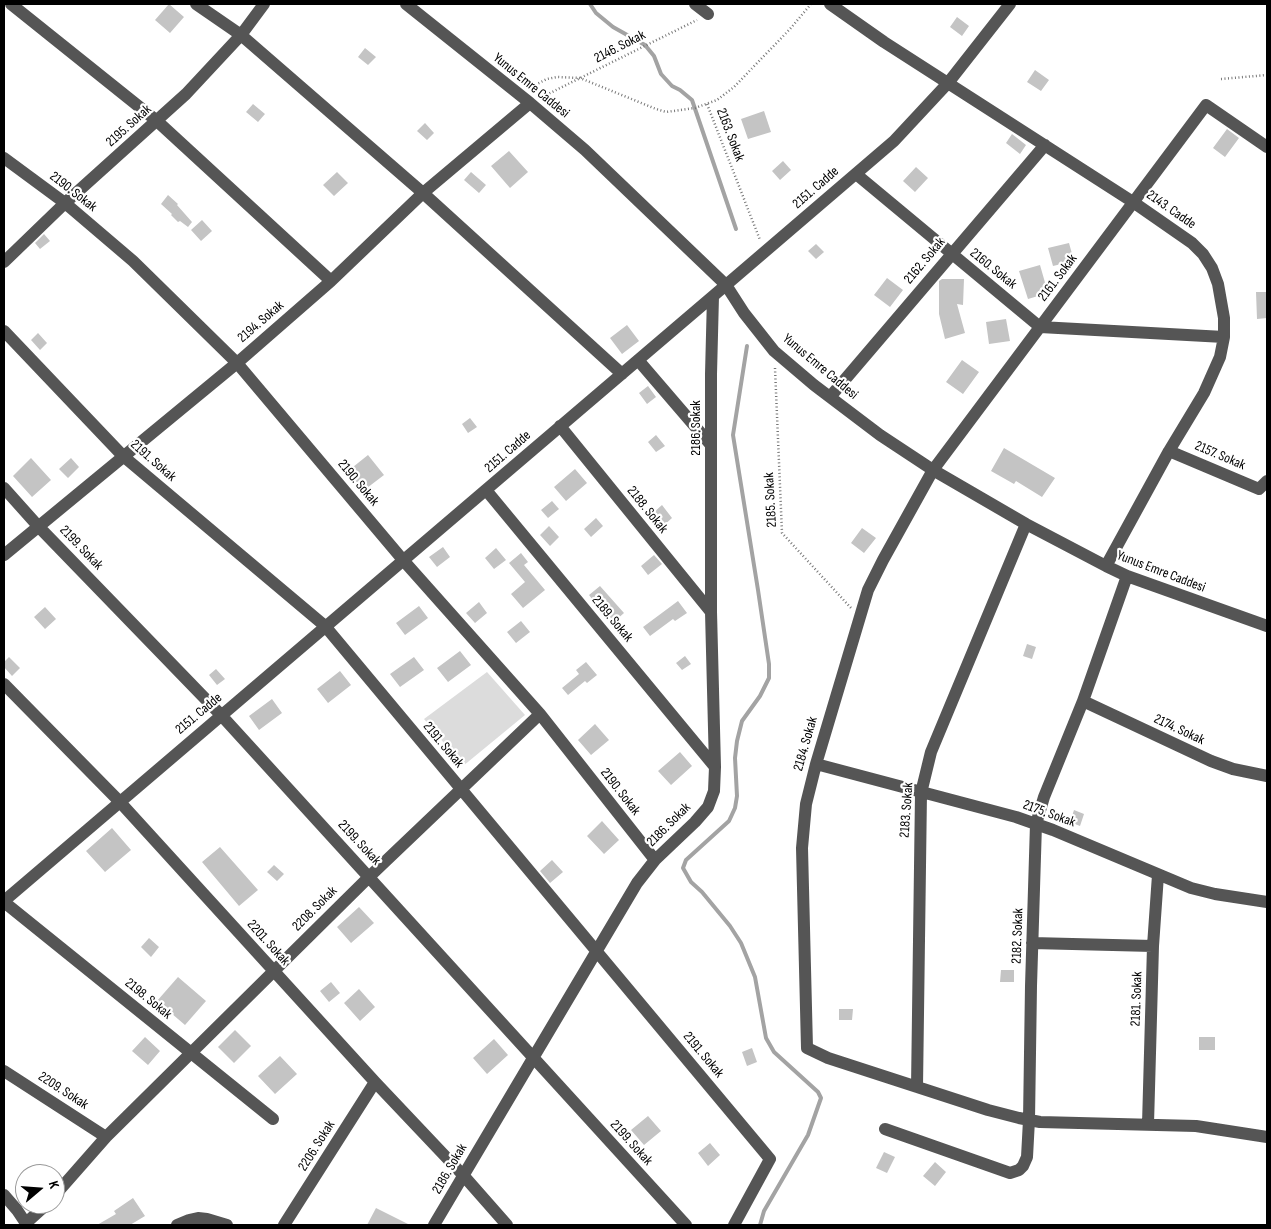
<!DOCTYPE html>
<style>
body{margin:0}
#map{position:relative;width:1271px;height:1229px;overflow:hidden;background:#fff;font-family:"Sofia Sans Condensed",sans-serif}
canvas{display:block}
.frame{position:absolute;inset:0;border:5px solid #000;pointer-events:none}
.north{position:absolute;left:15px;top:1164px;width:50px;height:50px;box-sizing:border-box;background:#fff;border:1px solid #999;border-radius:50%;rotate:72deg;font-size:14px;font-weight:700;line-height:20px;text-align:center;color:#000}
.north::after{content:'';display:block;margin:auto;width:18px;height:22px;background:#000;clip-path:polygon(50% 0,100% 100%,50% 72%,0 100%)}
</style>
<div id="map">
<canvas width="1271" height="1229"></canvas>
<div class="frame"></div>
<div class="north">K</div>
</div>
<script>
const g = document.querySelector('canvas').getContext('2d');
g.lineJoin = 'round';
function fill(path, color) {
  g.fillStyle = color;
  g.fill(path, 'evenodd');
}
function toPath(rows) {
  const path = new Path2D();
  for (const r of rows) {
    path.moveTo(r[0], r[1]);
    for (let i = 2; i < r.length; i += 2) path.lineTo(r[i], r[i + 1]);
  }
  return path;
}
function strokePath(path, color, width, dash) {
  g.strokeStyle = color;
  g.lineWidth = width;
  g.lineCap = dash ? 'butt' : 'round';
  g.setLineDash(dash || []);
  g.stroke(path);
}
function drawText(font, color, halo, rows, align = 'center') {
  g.font = font + ' "Sofia Sans Condensed",sans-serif';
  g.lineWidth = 4.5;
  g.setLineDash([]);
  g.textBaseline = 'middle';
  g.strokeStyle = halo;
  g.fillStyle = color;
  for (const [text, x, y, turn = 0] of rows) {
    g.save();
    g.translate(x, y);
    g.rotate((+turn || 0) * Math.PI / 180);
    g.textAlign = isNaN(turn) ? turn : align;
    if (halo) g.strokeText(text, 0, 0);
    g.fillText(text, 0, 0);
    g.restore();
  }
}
const green = toPath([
 [487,672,525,715,463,766,424,719]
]);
const stream = toPath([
 [590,4,596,13,613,27,645,45,654,56,661,74,672,86,680,90,692,100,736,229],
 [747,346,733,435,758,590,769,664,769,678,760,696,742,721,737,741,735,758,737,796,735,808,729,821,686,860,683,868,691,882,702,892,730,926,741,943,755,977,766,1038,774,1052,818,1092,821,1098,808,1135,764,1211,760,1225]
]);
const building = toPath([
 [169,4,184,17,170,33,155,20],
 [957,17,969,26,962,36,950,27],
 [365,48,376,57,368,65,358,57],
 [1035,70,1049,80,1041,91,1027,82],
 [253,104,265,114,258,122,246,112],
 [764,111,771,132,748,139,741,119],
 [425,123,434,133,427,140,417,131],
 [1227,129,1239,138,1225,157,1213,148],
 [1012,134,1026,145,1020,154,1006,143],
 [509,151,528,172,510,188,491,166],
 [783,161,791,170,780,180,772,171],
 [916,167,928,178,915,192,903,181],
 [337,172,348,183,334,196,323,185],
 [471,172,486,185,479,193,464,180],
 [168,195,178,204,177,205,192,222,188,227,180,221,178,222,171,215,172,214,161,204],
 [202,220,212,231,201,241,191,230],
 [44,234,50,241,40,249,35,243],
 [1069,243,1074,261,1053,266,1048,248],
 [816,244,824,252,816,259,808,251],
 [1040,265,1048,293,1028,299,1019,271],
 [887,278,903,290,890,307,874,295],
 [942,279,964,279,963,305,957,304,965,333,945,339,939,314,939,281],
 [1256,292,1267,292,1267,318,1257,319],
 [1006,319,1010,341,989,344,986,322],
 [627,325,639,341,622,354,610,338],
 [38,333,47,343,40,350,31,340],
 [962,360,979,372,963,394,946,382],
 [648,386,656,397,647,404,639,393],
 [470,418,477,427,468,433,462,424],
 [656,435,665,446,656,452,648,442],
 [1004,448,1055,478,1042,497,1016,481,1014,484,991,471],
 [368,455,384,475,363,491,348,471],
 [31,458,51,480,32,497,13,476],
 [71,458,79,467,68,478,59,469],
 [575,469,587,483,566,501,554,487],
 [552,501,559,509,548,518,541,510],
 [662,505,672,518,662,527,652,514],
 [596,518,603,526,591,537,584,529],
 [549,526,559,537,550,546,540,535],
 [862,528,876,538,864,553,851,543],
 [443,547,450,557,437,567,429,557],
 [496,548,506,560,494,569,485,558],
 [521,553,528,562,524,565,545,590,523,608,511,594,525,582,509,563],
 [654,555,662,564,648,575,641,566],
 [600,586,624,613,614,622,597,601,595,603,589,595],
 [678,601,687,613,675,621,673,619,650,636,643,627],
 [479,602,487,613,475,623,466,613],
 [419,606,428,618,405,635,396,623],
 [45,607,56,619,45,629,34,617],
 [521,621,530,632,516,643,507,632],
 [1027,644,1036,647,1032,659,1023,656],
 [460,651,471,665,448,682,437,668],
 [685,656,691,664,682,670,676,663],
 [9,657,20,668,12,676,4,667,4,662],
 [414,657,424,670,400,687,390,674],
 [586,662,597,675,587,683,585,681,568,695,562,688,579,674,576,670],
 [216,669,225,679,217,685,209,675],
 [340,671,351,685,328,703,317,689],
 [272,699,282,713,259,730,249,716],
 [595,724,609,740,591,755,578,740],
 [680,752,692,766,671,785,658,771],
 [1074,810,1084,814,1080,826,1070,822],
 [602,821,619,840,604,854,587,836],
 [112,828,131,850,105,872,86,851],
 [220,847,258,890,239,906,202,862],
 [552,860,563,872,550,883,540,871],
 [274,865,284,874,277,881,267,872],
 [359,907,374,923,351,943,337,927],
 [149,938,159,947,151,957,141,947],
 [1001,970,1014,970,1014,982,1000,982],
 [178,977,206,1001,185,1025,157,1001],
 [331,982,340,993,329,1002,320,991],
 [359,989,375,1007,360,1021,344,1003],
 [839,1009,853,1009,852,1020,839,1020],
 [235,1030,251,1046,234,1063,218,1047],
 [145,1037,160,1051,148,1065,132,1051],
 [1199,1037,1215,1037,1215,1050,1199,1050],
 [494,1039,508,1055,487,1074,473,1058],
 [752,1048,757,1062,747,1066,742,1052],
 [280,1056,297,1074,275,1094,258,1076],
 [648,1116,661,1131,644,1145,631,1130],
 [710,1143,720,1155,708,1166,698,1153],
 [884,1152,895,1157,887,1173,876,1168],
 [935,1162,946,1172,935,1186,923,1176],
 [133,1198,145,1216,130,1225,97,1225,116,1214,114,1211],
 [376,1208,410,1225,367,1225]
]);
const path = toPath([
 [1221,79,1267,75],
 [529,88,547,79,557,77,580,78,656,109,666,112,695,108,717,100,734,87,790,29,811,4],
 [540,98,697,20],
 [707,104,760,240],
 [775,368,782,533,851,608]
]);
const minor = toPath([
 [11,4,157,121,331,281],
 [196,4,241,35,423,193,622,374],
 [406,4,530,103,585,150,726,285,744,313,774,351,814,385,880,435,933,470,1026,524,1106,566,1127,576,1267,626],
 [695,4,708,14],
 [830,4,884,42,1133,202,1192,243,1203,254,1212,268,1218,284,1224,318,1224,337,1220,357,1204,393,1169,451,1106,566],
 [1267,147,1206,105,933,470,883,560,868,590,816,764,806,804,802,848,807,1048,828,1058,988,1110,1019,1118,1040,1122,1196,1126,1267,1137],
 [4,158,65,203,133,261,237,363,403,560,540,714,655,860],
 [856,174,1040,327,1224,337],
 [4,262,65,203,186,94,241,35,264,4],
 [4,331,123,456,325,626,770,1159,734,1225],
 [638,360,711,445],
 [830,397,1045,145],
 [560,426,711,612],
 [1169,451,1259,489,1267,481],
 [4,488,38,526,221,715,686,1225],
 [486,490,715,767],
 [4,555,237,363,331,281,423,193,530,103],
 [4,684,119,801,375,1082,463,1175,507,1225],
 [1083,701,1211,761,1233,769,1267,776],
 [816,764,1016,817,1053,830,1191,888,1215,894,1267,902],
 [4,901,726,285,894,141,948,83,1010,4],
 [4,902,273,1119],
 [1032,943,1153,946],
 [4,1071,106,1137],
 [917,1087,921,793,931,752,1026,524],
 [1148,1124,1153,946,1158,875],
 [885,1129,1010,1173,1019,1170,1023,1166,1027,1157,1029,1120,1031,986,1036,824,1044,797,1083,701,1127,576],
 [4,1195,17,1210,27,1225],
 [55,1195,106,1137,370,876,540,714],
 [26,1223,47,1204],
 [177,1225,189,1220,198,1218,207,1219,227,1225],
 [284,1225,375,1082],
 [434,1225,637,883,655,860,695,822,708,807,714,791,715,767,711,612,711,374,713,296]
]);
const streetNames = [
 ["2146. Sokak",620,47,-27],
 ["Yunus Emre Caddesi",531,86,39],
 ["2195. Sokak",129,126,-42],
 ["2163. Sokak",730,135,69],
 ["2151. Cadde",816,188,-41],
 ["2190. Sokak",73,192,38],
 ["2143. Cadde",1171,210,35],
 ["2162. Sokak",925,261,-50],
 ["2160. Sokak",993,269,39],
 ["2161. Sokak",1058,278,-53],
 ["2194. Sokak",261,322,-41],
 ["Yunus Emre Caddesi",820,367,40],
 ["2186. Sokak",696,428,-90],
 ["2151. Cadde",508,452,-41],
 ["2157. Sokak",1220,456,23],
 ["2191. Sokak",153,461,41],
 ["2190. Sokak",358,483,50],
 ["2185. Sokak",771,500,-93],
 ["2188. Sokak",647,510,51],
 ["2199. Sokak",81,548,46],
 ["Yunus Emre Caddesi",1161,572,21],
 ["2189. Sokak",612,619,50],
 ["2151. Cadde",199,714,-40],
 ["2174. Sokak",1179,730,25],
 ["2184. Sokak",806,744,-74],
 ["2191. Sokak",443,745,50],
 ["2190. Sokak",620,792,52],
 ["2183. Sokak",907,810,-86],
 ["2175. Sokak",1049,814,20],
 ["2186. Sokak",669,825,-45],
 ["2199. Sokak",359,843,47],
 ["2208. Sokak",315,909,-45],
 ["2182. Sokak",1018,936,-88],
 ["2201. Sokak",268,943,48],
 ["2198. Sokak",148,999,39],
 ["2181. Sokak",1137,999,-88],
 ["2191. Sokak",703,1055,50],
 ["2209. Sokak",63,1091,33],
 ["2199. Sokak",631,1143,48],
 ["2206. Sokak",317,1146,-58],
 ["2186. Sokak",450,1169,-60]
];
fill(green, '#dcdcdc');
strokePath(stream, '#a3a3a3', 4);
fill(building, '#c4c4c4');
strokePath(path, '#777', 2.5, [1, 2.5]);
strokePath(minor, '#555', 12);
drawText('14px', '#000', '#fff', streetNames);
</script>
